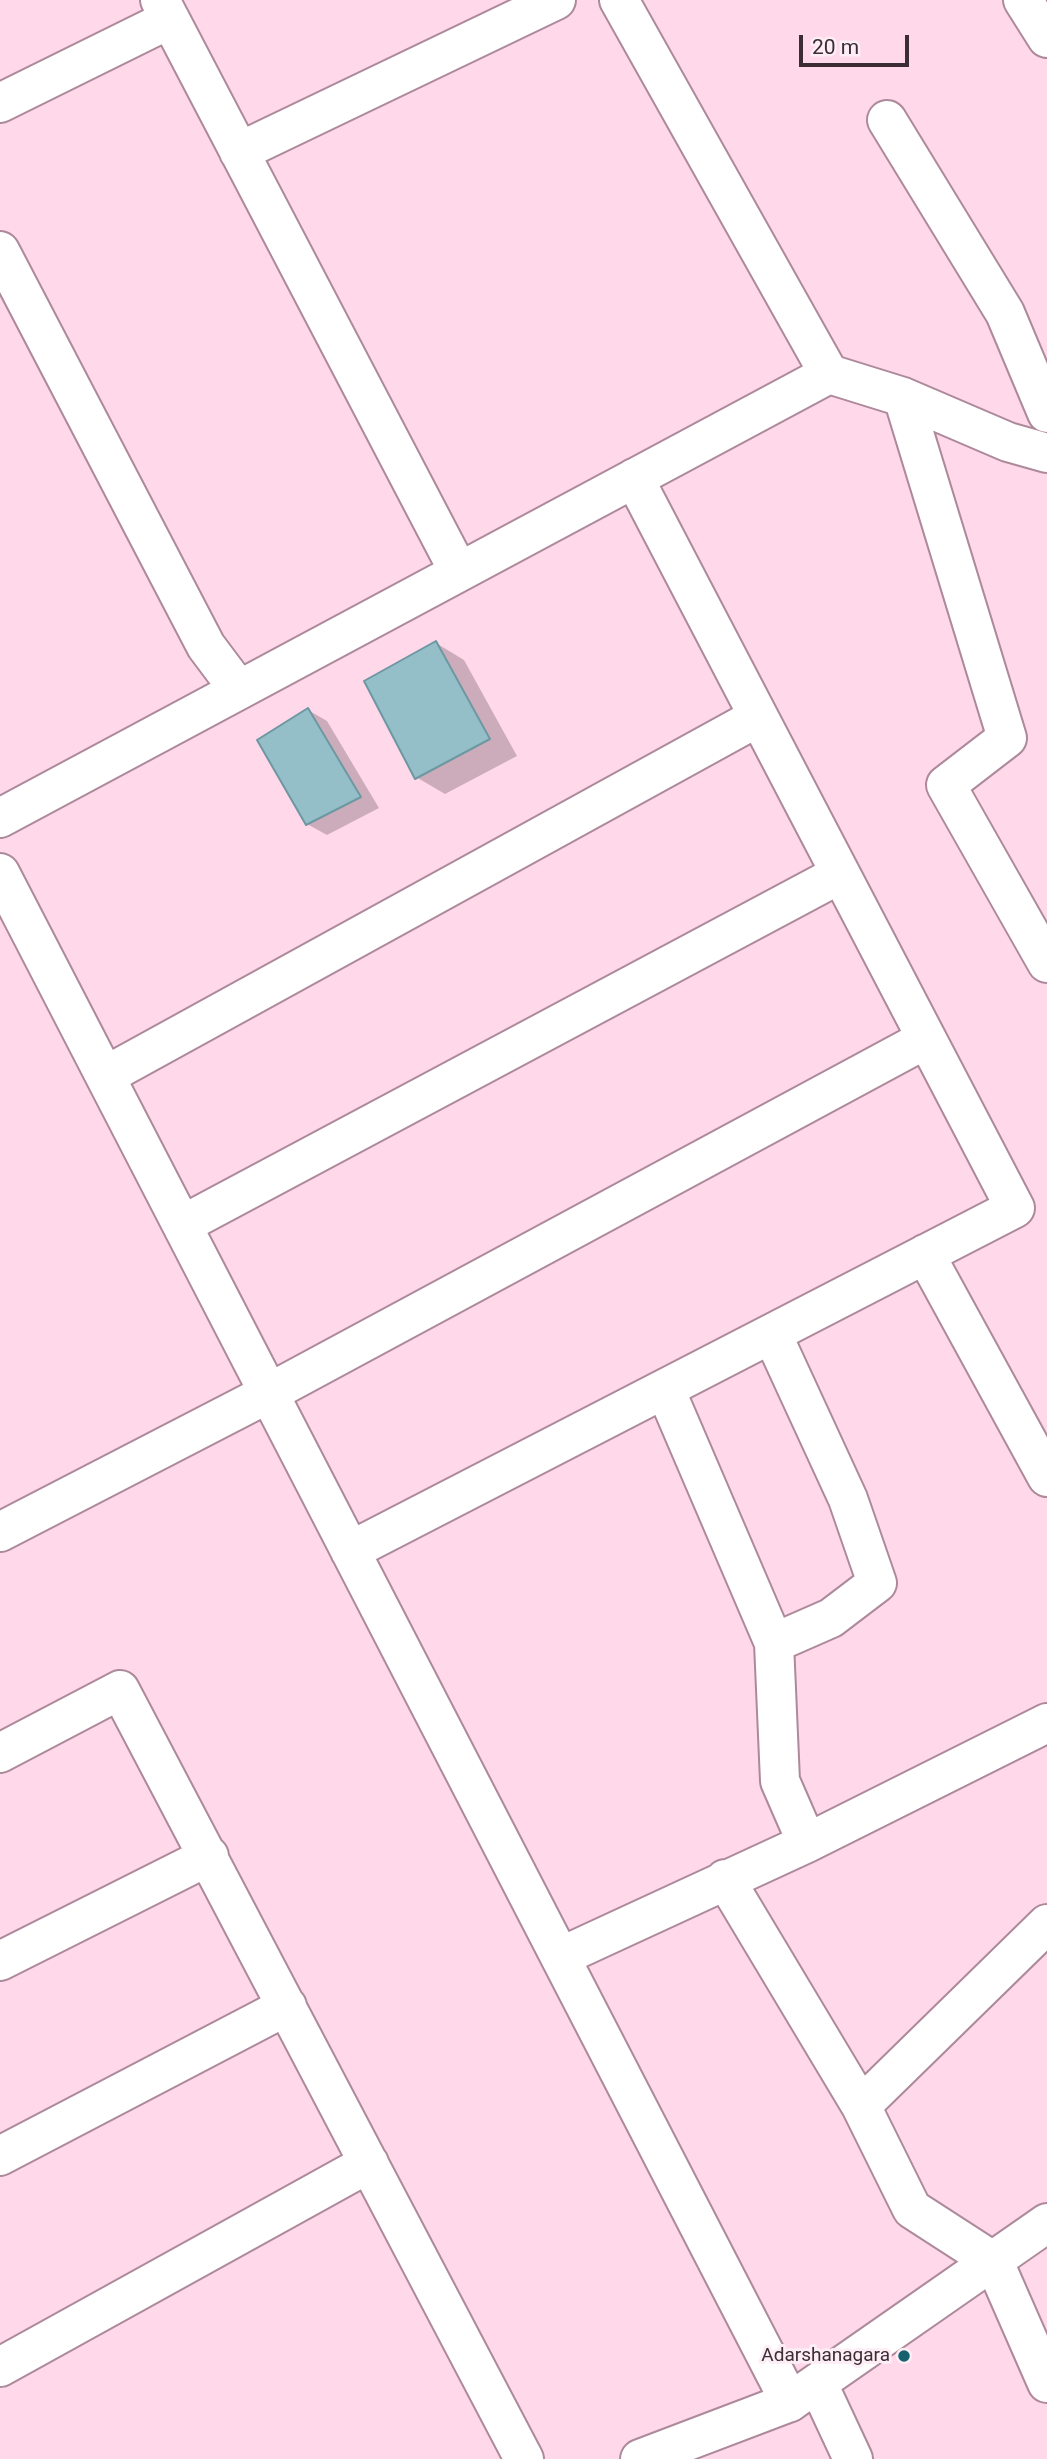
<!DOCTYPE html>
<style>
body{margin:0}
#map{position:relative;width:1047px;height:2459px;overflow:hidden;background:#ffd8ea;font-family:Roboto,sans-serif}
canvas{display:block}
.scale{position:absolute;left:799px;top:35px;width:110px;height:32px;box-sizing:border-box;border:4px solid #3c2d34;border-top:0;padding-left:9px;font-size:21px;line-height:24px;white-space:nowrap;color:#3c2d34;-webkit-text-stroke:5px #fdedf4;paint-order:stroke}
</style>
<div id="map">
<canvas width="1047" height="2459"></canvas>
<div class="scale">20 m</div>
</div>
<script>
const g = document.querySelector('canvas').getContext('2d');
g.lineJoin = 'round';
function fill(path, color) {
  g.fillStyle = color;
  g.fill(path, 'evenodd');
}
function toPath(rows) {
  const path = new Path2D();
  for (const r of rows) {
    path.moveTo(r[0], r[1]);
    for (let i = 2; i < r.length; i += 2) path.lineTo(r[i], r[i + 1]);
  }
  return path;
}
function strokePath(path, color, width, dash) {
  g.strokeStyle = color;
  g.lineWidth = width;
  g.lineCap = dash ? 'butt' : 'round';
  g.setLineDash(dash || []);
  g.stroke(path);
}
function drawText(font, color, halo, rows, align = 'center') {
  g.font = font + ' Roboto,sans-serif';
  g.lineWidth = 6;
  g.setLineDash([]);
  g.textBaseline = 'middle';
  g.strokeStyle = halo;
  g.fillStyle = color;
  for (const [text, x, y, turn = 0] of rows) {
    g.save();
    g.translate(x, y);
    g.rotate((+turn || 0) * Math.PI / 180);
    g.textAlign = isNaN(turn) ? turn : align;
    if (halo) g.strokeText(text, 0, 0);
    g.fillText(text, 0, 0);
    g.restore();
  }
}
const shadow = toPath([
 [436,643,464,660,517,756,445,794,416,777],
 [308,710,327,721,379,808,327,835,307,824]
]);
const building = toPath([
 [436,641,490,739,415,779,364,681,436,641],
 [308,708,361,797,306,825,257,740,308,708]
]);
const minor = toPath([
 [160,0,459,572],
 [619,0,829,374],
 [1023,0,1047,38],
 [0,103,170,19],
 [887,120,1005,313,1047,413],
 [239,152,556,0],
 [0,251,206,646,239,690],
 [903,397,1007,738,946,785,1047,963],
 [0,818,829,374,903,397,1008,442,1047,453],
 [0,873,790,2402],
 [105,1076,758,717],
 [182,1225,840,874],
 [925,1254,1047,1477],
 [772,1334,848,1499,877,1583,831,1618,774,1643],
 [665,1389,774,1643,780,1781,807,1843],
 [0,1532,269,1393,926,1039],
 [350,1551,1015,1208,634,478],
 [0,1753,120,1690,524,2459],
 [725,1879,861,2106,912,2209,994,2262,1047,2383],
 [560,1957,807,1843,1047,1723],
 [0,1961,209,1856],
 [861,2106,1047,1924],
 [0,2156,287,2006],
 [0,2367,369,2163],
 [818,2384,853,2459]
]);
const tertiary = toPath([
 [640,2459,790,2402,1047,2223]
]);
const markers = [
 [904,2356,7,"#16616e"]
];
const poiNames = [
 ["Adarshanagara",890,2356]
];
fill(shadow, '#0003');
fill(building, '#94bfc9');
strokePath(building, '#6e98a1', 2);
strokePath(minor, '#ad8a9b', 42);
strokePath(tertiary, '#ad8a9b', 42);
strokePath(minor, '#fff', 38);
strokePath(tertiary, '#fff', 38);
for (const [x, y, r, color] of markers) {
  const dot = new Path2D();
  dot.arc(x, y, r, 0, 2 * Math.PI);
  g.fillStyle = color;
  g.fill(dot);
  strokePath(dot, '#fdedf4', 2.5);
}
drawText('19px', '#3c2d34', '#fdedf4', poiNames, 'right');
</script>
